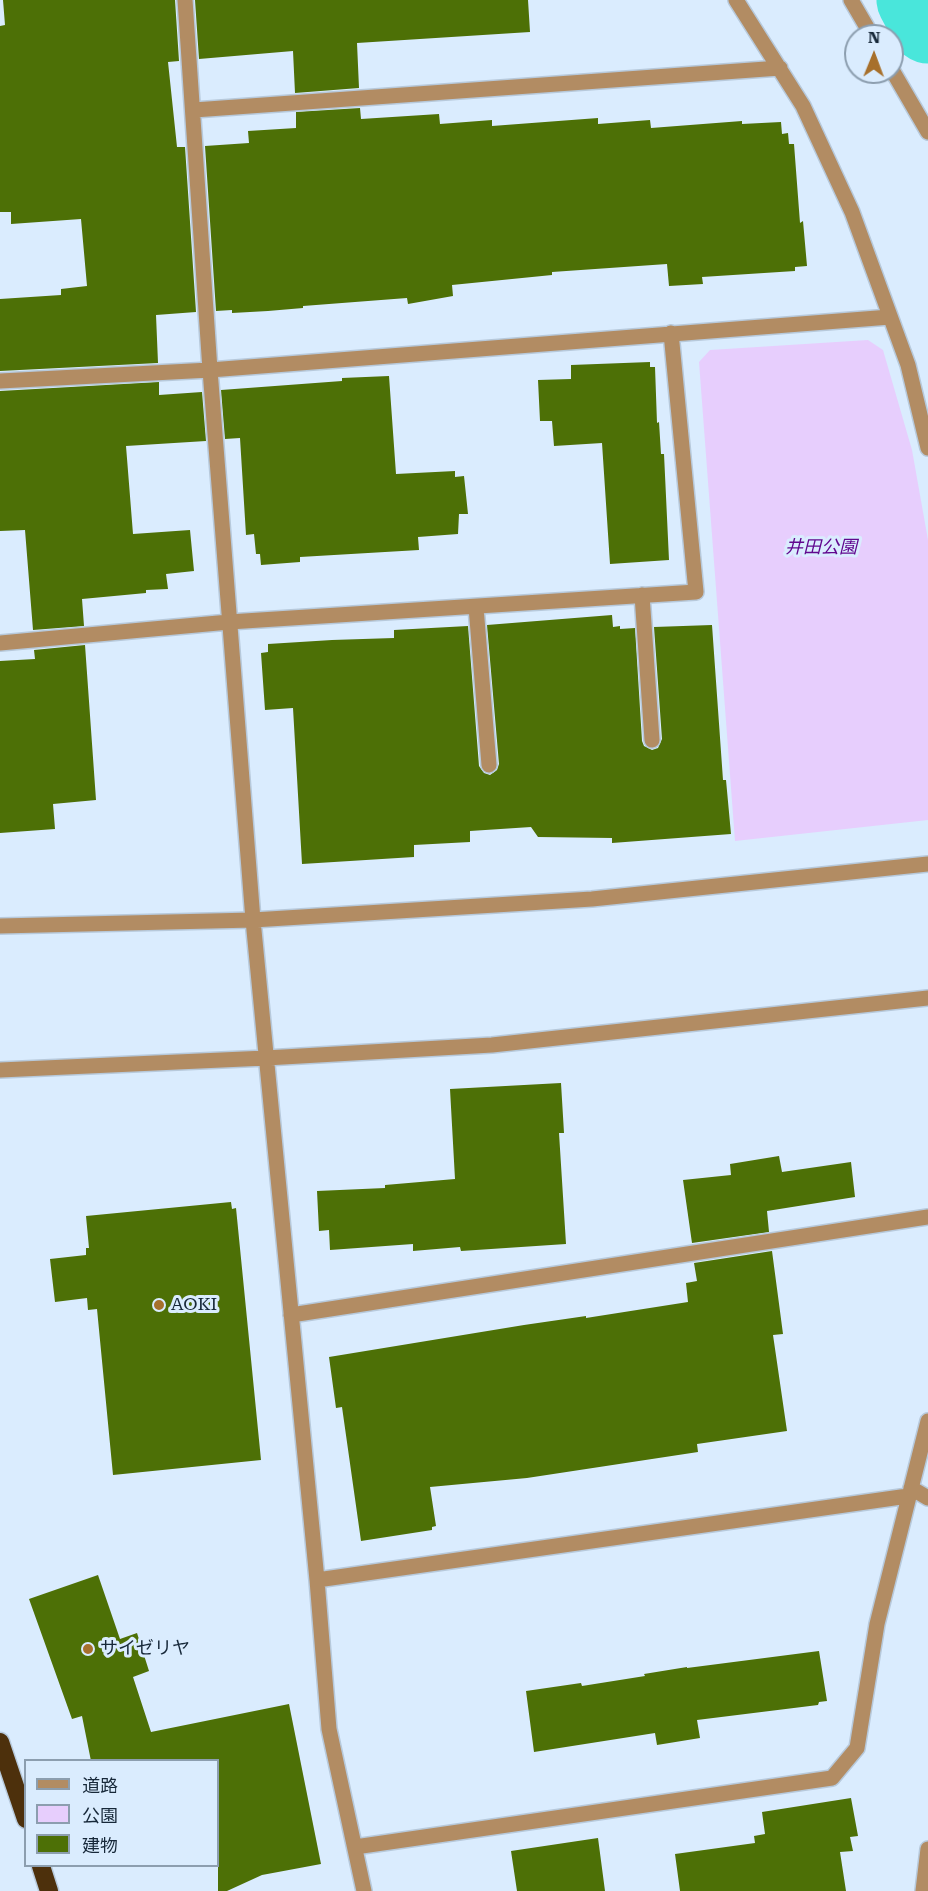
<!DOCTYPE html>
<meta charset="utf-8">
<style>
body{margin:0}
#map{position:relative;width:928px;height:1891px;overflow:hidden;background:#daecfe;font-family:"Roboto Serif","Noto Sans JP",serif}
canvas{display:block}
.legend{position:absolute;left:24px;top:1759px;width:195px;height:108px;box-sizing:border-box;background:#daecfe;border:2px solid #8c9eaf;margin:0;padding:8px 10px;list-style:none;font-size:18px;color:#172839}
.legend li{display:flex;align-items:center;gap:12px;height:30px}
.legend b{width:30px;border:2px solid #8c9eaf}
.north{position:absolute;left:844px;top:24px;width:60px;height:60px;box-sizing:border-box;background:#daecfe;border:2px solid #8c9eaf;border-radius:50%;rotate:1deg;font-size:16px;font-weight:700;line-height:24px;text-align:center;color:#172839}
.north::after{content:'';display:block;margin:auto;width:21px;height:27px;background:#a7702c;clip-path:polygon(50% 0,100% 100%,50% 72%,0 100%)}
</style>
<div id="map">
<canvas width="928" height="1891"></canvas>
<ul class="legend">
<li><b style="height:8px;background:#b28c63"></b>道路</li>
<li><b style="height:16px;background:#e7cefd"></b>公園</li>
<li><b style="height:16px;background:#4d7006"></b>建物</li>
</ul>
<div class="north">N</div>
</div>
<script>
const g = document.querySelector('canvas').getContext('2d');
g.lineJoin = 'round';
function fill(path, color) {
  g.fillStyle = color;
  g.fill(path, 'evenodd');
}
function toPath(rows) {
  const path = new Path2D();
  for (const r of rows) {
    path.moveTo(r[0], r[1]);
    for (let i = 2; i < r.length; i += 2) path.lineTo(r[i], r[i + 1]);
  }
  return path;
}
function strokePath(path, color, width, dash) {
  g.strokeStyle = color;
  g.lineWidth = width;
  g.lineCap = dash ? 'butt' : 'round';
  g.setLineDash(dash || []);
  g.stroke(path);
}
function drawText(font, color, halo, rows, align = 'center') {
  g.font = font + ' "Roboto Serif","Noto Sans JP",serif';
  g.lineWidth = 6;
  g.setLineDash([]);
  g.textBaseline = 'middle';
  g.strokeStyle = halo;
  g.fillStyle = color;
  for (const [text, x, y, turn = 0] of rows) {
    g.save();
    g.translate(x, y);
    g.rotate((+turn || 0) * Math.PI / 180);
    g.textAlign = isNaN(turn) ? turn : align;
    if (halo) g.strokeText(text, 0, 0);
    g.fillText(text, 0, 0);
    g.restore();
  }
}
const green = toPath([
 [868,340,883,350,912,450,928,540,928,820,735,841,699,362,710,350]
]);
const river = toPath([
 [914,0,928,26]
]);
const building = toPath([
 [3,0,175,0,179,61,168,62,177,147,185,147,196,312,156,315,158,363,0,371,0,299,61,295,61,289,87,286,81,219,11,224,11,212,0,212,0,26,5,25],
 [195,0,528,0,530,32,357,43,359,88,295,93,293,51,199,59],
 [360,108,361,119,439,114,440,124,492,120,492,126,598,118,598,124,650,120,651,128,742,121,742,124,781,122,782,134,788,133,789,144,794,144,800,223,803,221,807,266,795,267,795,271,702,277,703,284,669,286,667,264,552,272,552,275,452,285,453,296,408,304,407,298,303,306,303,308,268,311,232,313,232,310,216,311,205,146,249,143,248,131,296,128,296,112],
 [650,362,650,367,655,367,657,423,659,422,661,454,664,454,669,560,610,564,602,443,554,446,552,421,540,421,538,380,571,379,571,365],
 [389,376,396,474,455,471,455,477,464,476,468,514,459,514,458,534,418,537,419,550,300,557,300,562,261,565,260,554,256,554,254,534,246,535,240,438,225,439,221,390,342,381,342,378],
 [159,382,159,395,202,392,206,441,126,446,133,534,190,530,194,571,166,574,168,589,146,590,146,593,82,599,84,626,33,630,25,530,0,531,0,391],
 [612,615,613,627,620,626,620,629,635,628,642,741,644,746,652,750,658,748,662,739,654,627,712,625,723,780,726,780,731,834,612,843,612,838,538,837,531,827,470,831,470,842,414,845,414,857,302,864,293,708,265,710,261,653,268,652,268,644,332,640,394,638,394,630,468,626,479,766,484,773,490,775,497,770,499,764,487,625],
 [85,645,96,800,53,804,55,829,0,833,0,661,35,659,34,650],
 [561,1083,564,1133,559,1133,566,1244,461,1251,460,1247,413,1251,413,1244,330,1250,329,1230,319,1231,317,1191,385,1188,385,1185,455,1179,450,1089],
 [779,1156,782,1172,851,1162,855,1197,767,1211,769,1232,692,1243,683,1180,731,1175,730,1164],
 [231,1202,232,1209,236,1208,261,1460,113,1475,97,1309,88,1310,87,1298,55,1302,50,1259,86,1255,86,1248,89,1248,86,1216],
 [772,1251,783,1334,773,1335,787,1431,697,1444,698,1452,527,1478,430,1487,436,1526,432,1527,432,1530,361,1541,342,1407,336,1408,329,1357,524,1325,586,1316,586,1318,688,1302,686,1283,697,1281,694,1263],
 [98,1575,120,1639,137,1633,149,1671,133,1677,151,1732,289,1704,321,1864,262,1875,227,1891,218,1891,218,1761,91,1761,82,1716,72,1719,29,1599],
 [819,1651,827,1701,819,1702,818,1705,697,1720,700,1738,657,1745,655,1733,534,1752,526,1691,581,1683,582,1686,645,1676,644,1674,687,1667,687,1668],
 [851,1798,858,1836,850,1837,853,1851,840,1852,846,1891,680,1891,675,1854,755,1843,754,1836,765,1834,762,1812],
 [598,1838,605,1891,517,1891,511,1851]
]);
const street = toPath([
 [185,0,210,370,253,920,317,1580,329,1729,364,1891],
 [736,0,803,106,852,212,908,365,928,448],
 [851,0,872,36],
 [892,70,928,132],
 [194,110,780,68],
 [0,381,210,370,890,317],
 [642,595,652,740],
 [476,607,489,765],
 [0,643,229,622,696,592,671,333],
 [0,926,253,920,592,899,928,864],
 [0,1070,266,1058,492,1045,928,998],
 [291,1315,928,1217],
 [911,1488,928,1498],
 [317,1580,908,1496],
 [355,1847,832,1778,857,1748,877,1624,928,1421],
 [923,1891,928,1849]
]);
const highway = toPath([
 [0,1742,26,1819],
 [41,1866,49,1891]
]);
const markers = [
 [159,1305,6,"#a7702c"],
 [88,1649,6,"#a7702c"]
];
const parkNames = [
 ["井田公園",821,548]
];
const poiNames = [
 ["AOKI",171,1305],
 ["サイゼリヤ",100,1649]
];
fill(green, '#e7cefd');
strokePath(river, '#49e6db', 75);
fill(building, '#4d7006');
strokePath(street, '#b7c9db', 18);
strokePath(highway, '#b7c9db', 21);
strokePath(street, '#b28c63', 15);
strokePath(highway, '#4d300c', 18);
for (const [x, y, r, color] of markers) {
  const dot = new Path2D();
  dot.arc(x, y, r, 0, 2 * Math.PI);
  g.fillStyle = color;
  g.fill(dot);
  strokePath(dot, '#daecfe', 2);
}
drawText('italic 18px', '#61088f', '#daecfe', parkNames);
drawText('18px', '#172839', '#daecfe', poiNames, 'left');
</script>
